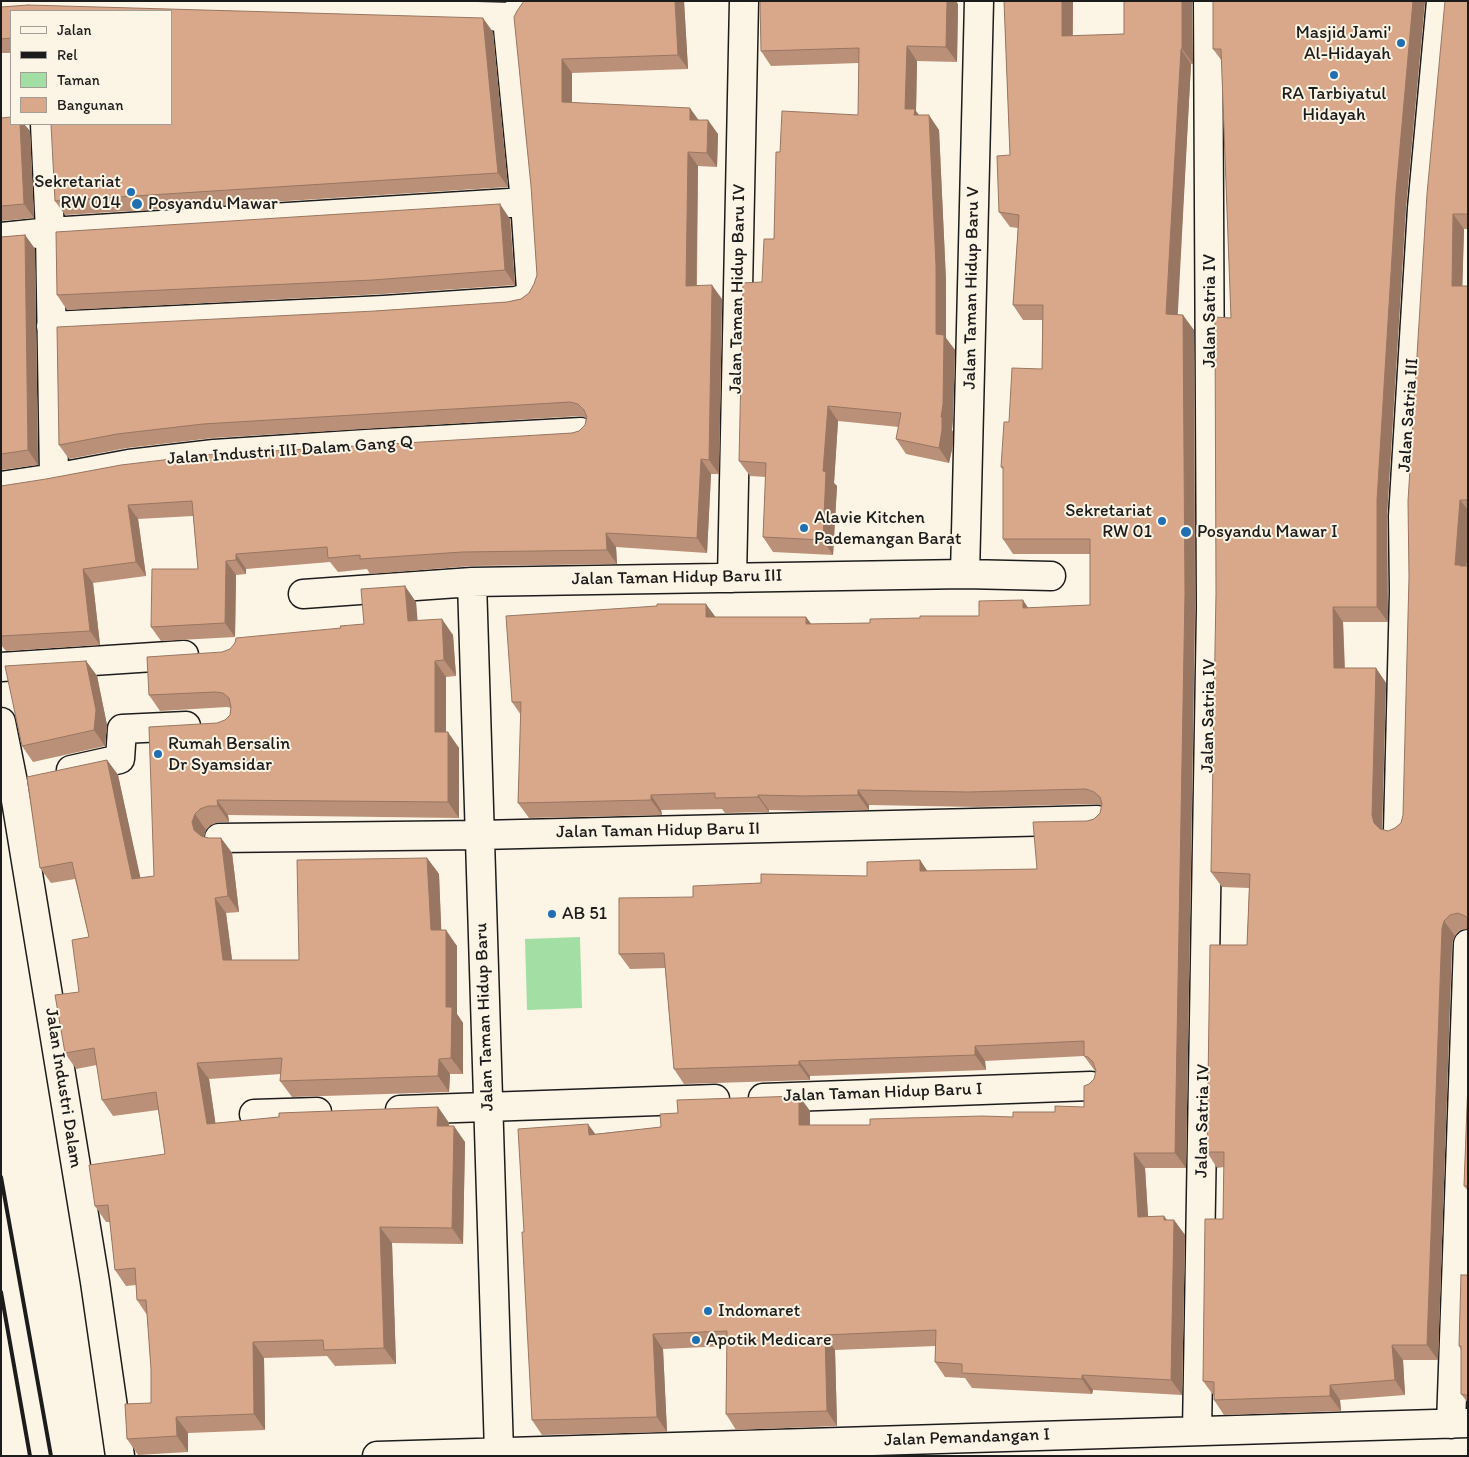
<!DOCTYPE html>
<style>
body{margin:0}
#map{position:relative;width:1469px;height:1457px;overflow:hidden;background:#fcf5e5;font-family:Itim,sans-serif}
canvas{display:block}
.frame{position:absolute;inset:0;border:2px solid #1c1c1c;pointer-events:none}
.legend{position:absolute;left:10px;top:10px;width:162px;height:115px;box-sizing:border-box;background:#fcf5e5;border:1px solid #a29e95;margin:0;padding:6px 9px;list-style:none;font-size:15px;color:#1c1c1c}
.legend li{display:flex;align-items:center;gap:10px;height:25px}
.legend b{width:25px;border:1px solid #a29e95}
</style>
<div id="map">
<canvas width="1469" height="1457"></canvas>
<div class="frame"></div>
<ul class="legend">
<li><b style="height:6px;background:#fcf5e5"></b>Jalan</li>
<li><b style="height:6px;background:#1c1c1c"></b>Rel</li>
<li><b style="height:14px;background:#a3dea5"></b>Taman</li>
<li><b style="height:14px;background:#d9a88b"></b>Bangunan</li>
</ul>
</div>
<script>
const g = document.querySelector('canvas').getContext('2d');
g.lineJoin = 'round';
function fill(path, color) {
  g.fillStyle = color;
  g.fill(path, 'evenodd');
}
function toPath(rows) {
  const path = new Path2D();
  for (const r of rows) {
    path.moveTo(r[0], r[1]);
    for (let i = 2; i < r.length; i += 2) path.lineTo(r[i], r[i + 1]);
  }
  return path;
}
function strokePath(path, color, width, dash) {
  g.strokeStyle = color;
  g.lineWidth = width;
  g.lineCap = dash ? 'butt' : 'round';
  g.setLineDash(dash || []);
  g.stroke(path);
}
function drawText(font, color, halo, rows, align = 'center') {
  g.font = font + ' Itim,sans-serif';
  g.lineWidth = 4;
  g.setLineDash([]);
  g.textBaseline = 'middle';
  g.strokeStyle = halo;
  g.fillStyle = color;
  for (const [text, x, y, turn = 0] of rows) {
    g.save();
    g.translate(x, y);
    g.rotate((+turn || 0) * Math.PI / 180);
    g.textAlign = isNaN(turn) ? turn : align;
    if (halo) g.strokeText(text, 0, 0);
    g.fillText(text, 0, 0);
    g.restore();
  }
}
const green = toPath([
 [580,937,582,1008,527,1010,525,939]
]);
const minor = toPath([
 [1,6,38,4,513,17],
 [45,124,50,232,54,478],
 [1,237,50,232,525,202,508,29,513,17,525,1],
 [51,326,384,310,516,301,526,298,531,290,525,202],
 [1,486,54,478,129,464,214,454,366,444,581,432],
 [965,574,979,1],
 [732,578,744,1],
 [472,582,499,1452],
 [303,594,472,582,965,574,1051,576],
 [1,667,184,655],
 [1,722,13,782,95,1282,120,1456],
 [71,770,120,759,122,729,186,726],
 [1398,830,1404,592,1403,516,1422,208,1441,1],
 [219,838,480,835,1097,820],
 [763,1098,1091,1086],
 [400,1110,715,1099],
 [254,1114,317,1112],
 [1451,1424,1468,944],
 [1197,1431,1211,608,1208,1],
 [377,1456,1468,1423]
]);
const rail = toPath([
 [1,1177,51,1456],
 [1,1292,30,1456]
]);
const wall = toPath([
 [524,1,684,1,688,69,572,73,572,102,699,120,718,134,717,167,698,166,697,285,722,299,719,474,711,474,707,553,616,547,617,564,472,566,370,574,367,569,338,572,330,562,246,569,246,574,236,575,235,637,161,641,151,627,198,569,193,516,138,519,146,576,93,583,100,645,6,651,1,645,1,486,572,433,579,431,585,425,586,418,580,416,213,438,127,448,69,459,59,445,375,311,507,302,521,299,529,293,534,284,537,275],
 [1004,1,1073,1,1073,36,1124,34,1192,1,1193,64,1191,64,1177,315,1194,330,1195,608,1186,1168,1145,1168,1148,1217,1164,1216,1167,1220,1174,1220,1185,1235,1182,1395,1093,1390,1092,1394,972,1388,965,1378,945,1377,935,1362,935,1346,835,1350,837,1426,736,1430,726,1414,727,1346,663,1349,667,1432,542,1435,532,1420,524,1232,595,1134,661,1127,678,1113,799,1096,810,1111,810,1125,870,1125,1013,1117,1055,1112,1084,1107,1089,1084,1094,1079,1096,1072,1095,1071,1084,1056,985,1061,986,1070,810,1076,810,1080,684,1084,674,1069,665,968,630,969,619,954,693,897,761,883,867,876,920,860,927,871,1037,869,1087,821,1094,819,1100,813,1102,806,1097,804,978,807,869,805,869,810,813,811,769,810,769,812,725,813,722,809,661,810,662,815,529,818,518,803,521,715,512,702,716,617,806,617,811,624,870,623,979,616,1028,608,1090,605,1090,554,1013,554,1003,539,1003,469,1001,467,1009,422,1042,369,1042,320,1023,320,1013,305,1018,228,1010,227,999,212,1010,155],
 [1213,1,1425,1,1406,207,1387,515,1388,622,1343,622,1345,668,1376,668,1386,683,1382,829,1388,831,1395,828,1401,823,1403,815,1468,1,1468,229,1464,229,1462,286,1468,286,1468,550,1466,566,1468,566,1468,929,1460,930,1455,936,1452,943,1438,1360,1403,1360,1405,1395,1340,1400,1341,1411,1224,1415,1214,1400,1214,1396,1203,1381,1223,1219,1224,1167,1217,1168,1207,1152,1247,945,1249,888,1222,887,1211,872,1231,318,1222,61,1213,49],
 [958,4,957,62,917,61,916,111,919,115,939,130,946,281,946,338,955,350,953,419,952,430,953,432,953,445,949,463,906,454,896,439,899,427,838,421,834,483,837,486,833,555,773,552,763,537,766,477,750,476,739,461,762,282,774,239,780,152,858,115,859,63,771,66,761,51],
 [1,7,493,32,508,187,65,215,55,201,171,124,11,11,11,53,1,53],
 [1,118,11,124,24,124,30,131,34,218,1,221],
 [510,219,515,285,383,294,67,310,57,295],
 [25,235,35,249,38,465,1,470,1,237],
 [416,602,417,621,453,635,456,676,446,677,446,732,459,748,459,818,228,815,229,822,219,822,211,825,206,830,204,837,208,838,221,838,232,853,239,912,226,913,232,960,299,960,427,858,439,874,441,930,457,946,457,1014,463,1023,463,1074,450,1074,449,1092,292,1097,280,1081,281,1074,209,1079,215,1123,438,1107,449,1123,449,1126,465,1142,463,1244,392,1243,396,1364,335,1366,327,1356,264,1358,265,1430,188,1433,188,1452,138,1455,127,1439,151,1403,151,1369,147,1315,137,1300,136,1285,126,1286,115,1270,110,1222,106,1222,95,1206,165,1154,158,1110,113,1116,102,1100,97,1065,76,1069,65,1053,79,992,89,937,75,879,51,883,40,868,107,760,118,775,140,878,154,876,217,723,225,720,230,715,231,708,227,707,160,711,149,695,222,652,341,628,364,624],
 [86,661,97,676,107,725,105,746,33,762,22,746],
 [1468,1081,1468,1191,1464,1186],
 [1468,1275,1468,1403,1461,1394,1461,1350,1459,1346]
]);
const shadedWall = toPath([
 [675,1,684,1,688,69,678,55],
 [947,1,956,1,958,4,957,62,946,47],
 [1062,1,1073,1,1072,51,1062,36],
 [1182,1,1192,1,1193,64,1182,49],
 [1413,1,1425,1,1406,207,1387,515,1388,622,1377,607,1377,500,1396,192],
 [483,18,493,32,508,187,498,173],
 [907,46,917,61,916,111,925,124,905,109],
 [1181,49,1191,64,1177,329,1166,314],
 [562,59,572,73,572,116,562,102],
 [690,108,700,122,690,120],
 [929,115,939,130,946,281,946,338,955,350,953,419,952,430,953,432,953,445,949,463,939,448,941,417,936,334],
 [708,120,718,134,717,167,707,153],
 [20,124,24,124,30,131,34,218,24,204],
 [688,152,698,166,696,300,686,286],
 [500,204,510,219,515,285,505,270],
 [1453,214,1464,229,1462,301,1452,286],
 [25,235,35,249,38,465,28,450],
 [712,285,722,299,719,474,709,460],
 [1183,315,1194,330,1195,608,1186,1168,1175,1153],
 [828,406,838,421,834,483,837,486,833,555,823,540,823,471],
 [701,459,711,474,707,553,697,538],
 [1460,500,1468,510,1468,550,1466,573,1455,565],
 [128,505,138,519,146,576,136,562],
 [606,533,616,547,617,564,607,550],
 [236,554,246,569,246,574,236,560],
 [226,561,236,575,235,637,225,623],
 [83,569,93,583,100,645,90,631],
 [405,586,416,602,419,637,408,621],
 [1023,600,1033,615,1023,608],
 [706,604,717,619,706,617],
 [1333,607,1343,622,1345,683,1334,668],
 [806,617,817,632,806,624],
 [442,619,453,635,456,676,444,660],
 [86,661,97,676,107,725,105,746,94,730],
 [435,661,446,677,446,748,435,732],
 [1376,668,1386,683,1382,830,1385,838,1374,823,1372,815],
 [448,732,459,748,459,818,448,802],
 [107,760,118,775,144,894,132,879],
 [858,790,869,805,869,810,858,795],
 [651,795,661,810,662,815,651,800],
 [758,795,769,810,769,812,758,797],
 [217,800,228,815,229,822,218,806],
 [195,814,206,830,203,838,205,846,194,830,192,822],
 [221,838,232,853,239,912,228,896],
 [427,858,439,874,442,946,431,930],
 [920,860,930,875,920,871],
 [215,898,226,913,234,975,223,960],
 [1444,921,1455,936,1452,943,1438,1360,1427,1345,1442,928],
 [446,930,457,946,457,1014,463,1023,463,1074,451,1058,446,1007],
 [975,1046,985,1061,986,1070,975,1055],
 [439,1059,450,1074,449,1092,438,1076],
 [799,1061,810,1076,810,1080,799,1065],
 [197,1063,209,1079,218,1140,207,1124],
 [799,1096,810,1111,810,1140,799,1125],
 [438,1107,449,1123,449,1141,437,1126],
 [588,1124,599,1139,589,1135],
 [454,1126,465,1142,463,1244,452,1228],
 [1134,1153,1145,1168,1149,1232,1138,1217],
 [1164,1216,1174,1231,1174,1220,1185,1235,1182,1395,1171,1380],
 [380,1227,392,1243,396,1364,384,1348],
 [653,1334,663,1349,667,1432,657,1417],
 [825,1335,835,1350,837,1426,827,1411],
 [253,1342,264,1358,265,1430,254,1414],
 [1392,1345,1403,1360,1405,1395,1395,1380],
 [1082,1375,1093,1390,1092,1394,1082,1379],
 [1330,1385,1340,1400,1341,1411,1330,1396],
 [176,1417,188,1433,188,1452,177,1436]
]);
const building = toPath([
 [524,1,675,1,678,55,562,59,562,102,690,108,690,120,708,120,707,153,688,152,686,286,712,285,709,460,701,459,697,538,606,533,607,550,462,552,360,559,360,555,328,558,327,547,236,554,236,560,226,561,225,623,151,627,152,569,198,569,192,501,128,505,136,562,83,569,90,631,1,636,1,486,46,479,121,465,205,455,572,433,579,431,585,425,587,417,584,410,578,404,570,402,203,424,117,434,59,445,57,327,375,311,507,302,521,299,529,293,534,284,537,275,531,186,514,17,517,11,524,1],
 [760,1,947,1,946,47,907,46,905,109,915,109,914,115,929,115,936,266,936,334,944,335,943,404,941,417,942,417,942,430,939,448,896,439,901,413,828,406,823,471,826,472,823,540,763,537,766,463,739,461,743,283,762,282,764,239,774,239,776,152,780,152,782,111,858,115,859,48,761,51,760,1],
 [1004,1,1062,1,1062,36,1124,34,1124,1,1182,1,1182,49,1181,49,1166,314,1183,315,1185,593,1175,1153,1134,1153,1138,1217,1164,1216,1164,1220,1174,1220,1171,1380,1082,1375,1082,1379,962,1373,962,1364,935,1362,936,1330,825,1335,827,1411,726,1414,727,1331,653,1334,657,1417,532,1420,522,1232,524,1232,518,1129,588,1124,589,1135,661,1127,660,1114,678,1113,677,1100,799,1096,799,1125,870,1125,870,1119,982,1116,1013,1117,1013,1112,1055,1112,1055,1106,1084,1107,1084,1086,1089,1084,1094,1079,1096,1071,1093,1062,1088,1057,1084,1056,1084,1041,975,1046,975,1055,799,1061,799,1065,674,1069,664,953,619,954,619,898,693,897,693,886,761,883,761,874,867,876,867,862,920,860,920,871,1037,869,1033,822,1087,821,1094,819,1100,813,1102,804,1100,797,1094,792,1086,789,968,792,858,790,858,795,802,796,758,795,758,797,715,798,715,793,651,795,651,800,518,803,521,702,512,702,506,616,657,606,657,604,706,604,706,617,806,617,806,624,870,623,870,619,920,618,920,616,979,616,979,601,1023,600,1023,608,1090,605,1090,539,1003,539,1003,467,1001,467,1004,422,1009,422,1012,368,1042,369,1043,305,1013,305,1019,215,999,212,997,156,1010,155,1004,1],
 [1213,1,1413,1,1396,192,1377,500,1377,607,1333,607,1334,668,1376,668,1372,815,1374,823,1380,829,1388,831,1395,828,1401,823,1403,815,1409,577,1408,501,1427,194,1445,1,1468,1,1468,214,1453,214,1452,286,1468,286,1468,500,1460,500,1455,565,1460,565,1460,566,1468,566,1468,918,1465,916,1458,913,1450,915,1444,921,1442,928,1427,1345,1392,1345,1395,1380,1330,1385,1330,1396,1214,1400,1214,1382,1203,1381,1205,1219,1223,1219,1224,1152,1207,1152,1210,945,1247,945,1250,874,1211,872,1216,593,1215,317,1231,318,1221,49,1213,49,1213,1],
 [28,5,483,18,498,173,55,201,51,124,171,124,171,11,11,11,11,38,1,39,1,7,28,5],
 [11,117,11,124,20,124,24,204,1,206,1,118,11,117],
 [500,204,505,270,373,280,57,295,56,232,500,204],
 [25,235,28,450,1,454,1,237,25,235],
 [405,586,408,621,442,619,444,660,435,661,435,732,448,732,448,802,217,800,218,806,208,806,200,809,195,814,192,822,194,830,201,836,208,838,221,838,228,896,215,898,223,960,299,960,297,860,427,858,431,930,446,930,446,1007,452,1007,451,1058,439,1059,438,1076,280,1081,282,1058,197,1063,207,1124,279,1117,279,1113,438,1107,437,1126,454,1126,452,1228,380,1227,384,1348,324,1350,323,1340,253,1342,254,1414,176,1417,177,1436,127,1439,125,1404,151,1403,151,1369,146,1300,137,1300,135,1268,115,1270,108,1205,95,1206,89,1165,165,1154,156,1092,102,1100,94,1048,65,1053,55,995,79,992,72,940,89,937,72,862,40,868,27,777,107,760,132,879,154,876,149,727,217,723,225,720,230,715,231,707,229,698,223,693,215,692,149,695,147,657,222,652,230,649,235,643,236,638,341,628,340,626,364,624,361,589,405,586],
 [86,661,96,710,94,730,22,746,5,666,86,661],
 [1468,1081,1468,1186,1464,1186,1468,1081],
 [1461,1275,1468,1275,1468,1397,1466,1395,1461,1394,1461,1346,1459,1346,1461,1275]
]);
const markers = [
 [1401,43,5,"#1f6fb2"],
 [1334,75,5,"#1f6fb2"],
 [131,192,5,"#1f6fb2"],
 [137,204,6,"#1f6fb2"],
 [1162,521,5,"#1f6fb2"],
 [804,528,5,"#1f6fb2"],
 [1186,532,6,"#1f6fb2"],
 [158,754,5,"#1f6fb2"],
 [552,914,5,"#1f6fb2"],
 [708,1311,5,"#1f6fb2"],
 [696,1340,5,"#1f6fb2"]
];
const poiNames = [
 ["Masjid Jami'",1391,33,"right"],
 ["Al-Hidayah",1391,54,"right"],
 ["RA Tarbiyatul",1334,94,"center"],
 ["Hidayah",1334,115,"center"],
 ["Sekretariat",121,182,"right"],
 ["RW 014",121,203,"right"],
 ["Posyandu Mawar",148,204],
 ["Sekretariat",1152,511,"right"],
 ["RW 01",1152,532,"right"],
 ["Alavie Kitchen",814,518],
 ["Pademangan Barat",814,539],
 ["Posyandu Mawar I",1197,532],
 ["Rumah Bersalin",168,744],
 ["Dr Syamsidar",168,765],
 ["AB 51",562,914],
 ["Indomaret",718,1311],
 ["Apotik Medicare",706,1340]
];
const streetNames = [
 ["Jalan Taman Hidup Baru V",972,288,-89],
 ["Jalan Taman Hidup Baru IV",738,289,-89],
 ["Jalan Satria IV",1210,311,-90],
 ["Jalan Satria III",1409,415,-86],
 ["Jalan Industri III Dalam Gang Q",290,451,-4],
 ["Jalan Taman Hidup Baru III",677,578,-1],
 ["Jalan Satria IV",1209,716,-89],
 ["Jalan Taman Hidup Baru II",658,831,-1],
 ["Jalan Taman Hidup Baru",485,1017,-92],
 ["Jalan Industri Dalam",63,1088,81],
 ["Jalan Taman Hidup Baru I",883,1093,-2],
 ["Jalan Satria IV",1203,1121,-89],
 ["Jalan Pemandangan I",967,1438,-2]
];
fill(green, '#a3dea5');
strokePath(minor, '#1c1c1c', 31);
strokePath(minor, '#fcf5e5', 28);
strokePath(rail, '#1c1c1c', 4);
fill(wall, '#bb9078');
fill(shadedWall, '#987661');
fill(building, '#d9a88b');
strokePath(building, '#987661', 1);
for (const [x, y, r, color] of markers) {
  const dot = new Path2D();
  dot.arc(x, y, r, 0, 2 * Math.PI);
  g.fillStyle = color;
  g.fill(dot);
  strokePath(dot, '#fcf5e5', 2);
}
drawText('18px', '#1c1c1c', '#fcf5e5', poiNames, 'left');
drawText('18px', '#1c1c1c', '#fcf5e5', streetNames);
</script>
